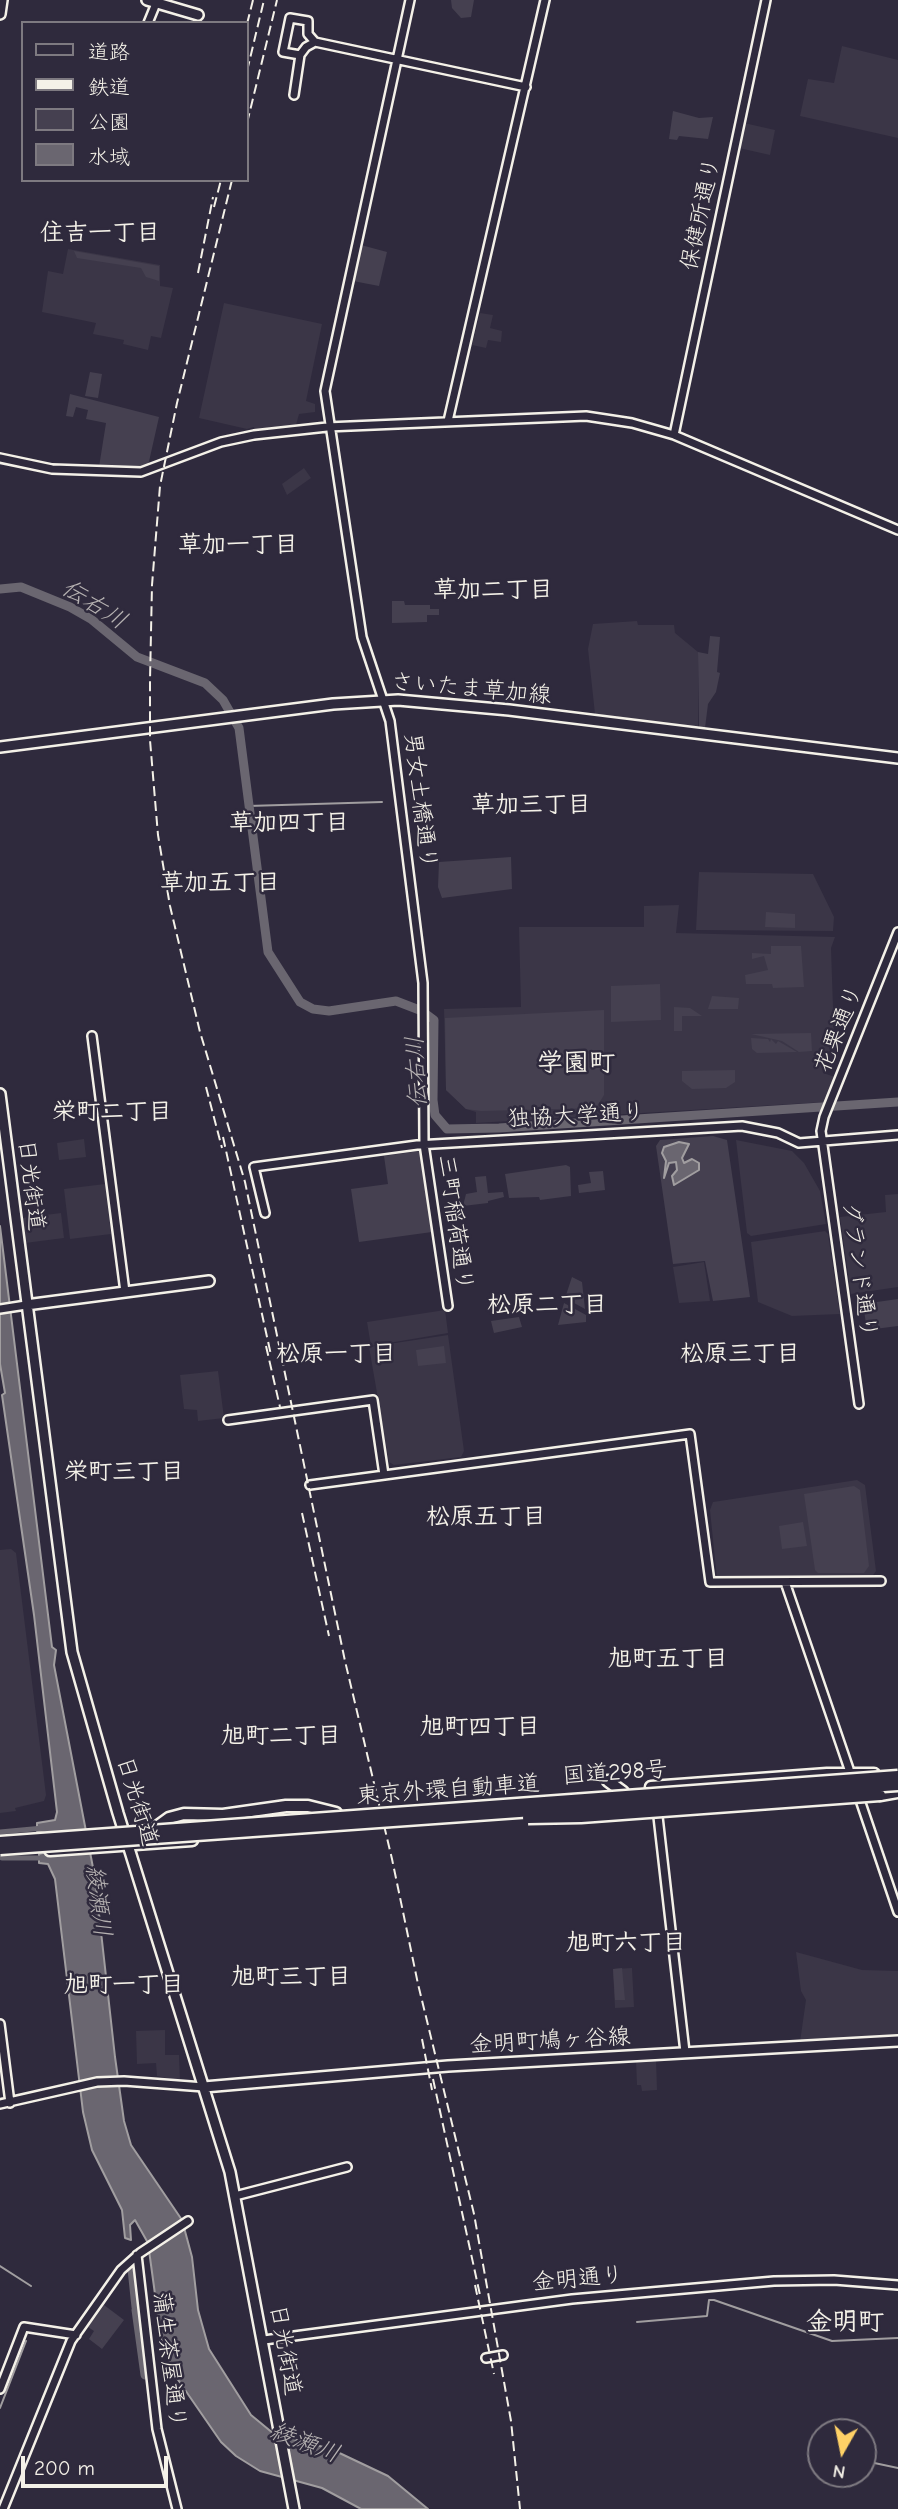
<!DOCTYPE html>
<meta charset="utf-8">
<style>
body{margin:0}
#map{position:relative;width:898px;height:2509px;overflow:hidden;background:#2f2a3d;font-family:"Comic Neue","Klee One",sans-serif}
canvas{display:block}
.legend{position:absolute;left:21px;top:21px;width:228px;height:161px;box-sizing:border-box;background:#2f2a3d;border:2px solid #7e7a81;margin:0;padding:9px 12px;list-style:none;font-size:21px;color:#f4f1e8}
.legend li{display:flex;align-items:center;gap:14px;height:35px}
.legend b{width:35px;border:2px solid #7e7a81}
.north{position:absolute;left:807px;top:2418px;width:70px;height:70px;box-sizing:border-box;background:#2f2a3d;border:2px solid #7e7a81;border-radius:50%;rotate:189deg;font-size:19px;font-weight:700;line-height:28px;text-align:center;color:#f4f1e8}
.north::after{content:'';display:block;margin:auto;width:24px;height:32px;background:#ffd166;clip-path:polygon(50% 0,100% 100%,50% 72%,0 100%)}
.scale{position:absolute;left:21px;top:2456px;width:147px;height:32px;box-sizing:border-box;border:4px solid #f4f1e8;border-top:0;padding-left:9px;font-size:21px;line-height:24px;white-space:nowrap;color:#f4f1e8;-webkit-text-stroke:5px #2f2a3d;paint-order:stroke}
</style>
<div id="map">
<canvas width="898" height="2509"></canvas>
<ul class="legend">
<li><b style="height:9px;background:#2f2a3d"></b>道路</li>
<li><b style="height:9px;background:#f4f1e8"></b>鉄道</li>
<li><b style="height:19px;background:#454050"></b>公園</li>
<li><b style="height:19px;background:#6a6670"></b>水域</li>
</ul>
<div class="north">N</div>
<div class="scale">200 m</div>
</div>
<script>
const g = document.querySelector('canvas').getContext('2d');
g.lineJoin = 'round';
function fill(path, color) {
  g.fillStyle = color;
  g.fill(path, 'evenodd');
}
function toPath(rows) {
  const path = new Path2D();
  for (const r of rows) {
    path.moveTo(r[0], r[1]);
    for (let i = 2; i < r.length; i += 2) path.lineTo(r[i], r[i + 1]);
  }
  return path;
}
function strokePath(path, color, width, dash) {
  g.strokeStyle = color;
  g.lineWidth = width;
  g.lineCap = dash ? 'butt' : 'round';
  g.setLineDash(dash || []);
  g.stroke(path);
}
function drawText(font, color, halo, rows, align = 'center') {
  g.font = font + ' "Comic Neue","Klee One",sans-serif';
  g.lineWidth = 5;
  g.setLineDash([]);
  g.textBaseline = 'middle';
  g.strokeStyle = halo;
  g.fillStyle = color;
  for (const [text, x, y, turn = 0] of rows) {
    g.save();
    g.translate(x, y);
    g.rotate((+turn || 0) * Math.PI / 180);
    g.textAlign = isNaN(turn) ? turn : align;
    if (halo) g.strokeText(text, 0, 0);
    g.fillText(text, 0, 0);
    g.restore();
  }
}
const built = toPath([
 [842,46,898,60,898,138,800,116,808,79,834,83],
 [744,123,775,130,770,155,739,148],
 [68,249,160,265,160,286,173,288,161,338,151,336,148,350,123,344,124,340,93,334,96,323,42,312,48,271,63,274],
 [224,303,322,324,306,401,315,404,315,412,299,414,296,425,255,430,254,427,247,429,199,418],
 [480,313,493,315,490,328,502,331,501,342,488,340,486,348,472,345],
 [304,468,311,478,287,495,282,484],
 [637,621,638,625,674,625,675,633,698,652,698,728,595,714,588,649,593,624],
 [699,872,813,874,834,917,833,931,696,930],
 [679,905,676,933,835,937,831,948,834,1037,823,1073,835,1077,825,1102,476,1123,476,1112,466,1109,446,1090,444,1009,521,1007,519,927,644,927,644,906],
 [84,1139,86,1157,59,1160,57,1143],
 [736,1140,792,1151,804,1163,820,1191,826,1224,751,1236,747,1233],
 [105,1184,111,1234,70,1239,64,1189],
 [898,1194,898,1287,851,1294,840,1217,886,1212,885,1195],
 [61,1213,64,1238,25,1243,22,1218],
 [825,1231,828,1234,840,1314,792,1316,758,1302,751,1242],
 [704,1262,710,1301,679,1303,673,1267],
 [445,1310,448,1333,371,1346,367,1322],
 [448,1335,464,1451,461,1457,394,1465,389,1462,369,1347],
 [218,1371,224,1418,198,1421,197,1410,184,1409,180,1375],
 [857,1480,865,1485,876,1571,871,1578,717,1579,710,1510,713,1502],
 [11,1549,16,1553,46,1795,44,1801,15,1808,16,1811,0,1813,0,1550],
 [796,1952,862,1970,898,1971,898,2036,800,2042,806,2000,801,1991],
 [632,1968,634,2007,615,2008,613,1969],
 [165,2030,165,2055,179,2055,180,2081,157,2076,156,2063,137,2064,136,2031],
 [656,2059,657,2090,642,2091,641,2085,637,2085,636,2060]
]);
const green = toPath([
 [451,0,474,0,471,17,461,18,452,8],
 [673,111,699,118,713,117,708,139,679,136,677,140,669,139],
 [361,245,387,252,379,286,353,281],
 [74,251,159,266,159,281,146,277,141,268,77,258],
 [90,372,102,374,98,398,85,396],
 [70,394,159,417,148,466,99,467,106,423,86,419,88,410,76,407,73,417,66,416],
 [392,601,404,601,405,605,430,605,430,609,439,609,439,615,427,615,427,622,392,623],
 [710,636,720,637,717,672,720,673,716,692,708,704,705,728,699,727,698,652,708,654],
 [511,857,512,889,442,898,438,887,439,862],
 [766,912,795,914,795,928,765,927],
 [771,946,801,946,804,987,773,988,772,984,746,984,745,975,768,970,764,956,752,959,752,953,771,954],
 [660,984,661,1020,611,1022,611,986],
 [712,996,739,998,738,1009,708,1009],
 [674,1007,690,1008,702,1016,682,1016,682,1031,674,1031],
 [604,1010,604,1095,596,1108,481,1111,466,1109,446,1090,445,1018],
 [811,1033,812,1051,799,1052,782,1041,751,1034],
 [751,1038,768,1039,770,1042,771,1039,776,1044,778,1041,797,1052,757,1053,752,1049],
 [735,1070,735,1082,726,1088,692,1089,682,1081,682,1071],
 [713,1136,727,1140,750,1297,713,1301,705,1261,673,1264,656,1146,660,1140],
 [420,1151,432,1232,359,1242,351,1189,388,1184,384,1156],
 [566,1165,570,1167,571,1196,540,1200,539,1197,509,1198,505,1174],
 [603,1171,605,1190,579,1193,578,1185,591,1183,589,1172],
 [486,1176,488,1193,503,1192,504,1197,488,1201,488,1203,463,1206,466,1194,477,1192,475,1177],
 [572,1277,582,1282,585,1309,565,1298],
 [898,1299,898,1326,867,1330,863,1304],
 [564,1303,586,1315,586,1322,558,1325],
 [519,1317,522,1327,494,1333,491,1321],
 [444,1346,446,1363,418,1366,416,1350],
 [854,1486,860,1490,869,1566,864,1573,818,1573,815,1570,804,1494],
 [803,1522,807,1546,782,1549,779,1526],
 [622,1968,625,2000,615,2000,613,1969],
 [104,2305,124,2320,102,2349,89,2339,94,2331,88,2327]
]);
const water = toPath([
 [679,1142,689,1144,682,1158,684,1163,692,1159,699,1163,699,1170,674,1185,672,1176,677,1170,676,1162,669,1163,664,1178,666,1161,662,1153,664,1147,679,1142],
 [0,1226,52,1647,56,1650,54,1665,95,1878,115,2057,124,2121,131,2145,182,2220,192,2257,198,2310,209,2349,251,2415,274,2434,331,2449,388,2476,428,2509,361,2509,322,2488,260,2471,236,2456,221,2442,174,2374,161,2338,148,2243,135,2220,130,2225,131,2240,125,2238,122,2210,92,2150,83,2112,55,1879,48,1864,39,1863,39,1854,46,1852,45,1833,37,1831,37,1823,55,1820,57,1812,34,1615,2,1395,5,1393,0,1364,0,1226]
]);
const stream = toPath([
 [248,806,382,802],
 [0,2266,31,2286],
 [637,2322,707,2316,709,2300,714,2300,832,2341,898,2338],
 [0,2408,26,2341],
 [865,2461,898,2468]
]);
const canal = toPath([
 [0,1832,43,1828],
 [2,1858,45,1858]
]);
const river = toPath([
 [0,589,21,587,70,607,91,619,137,657,205,683,223,700,239,728,268,952,300,1002,313,1009,329,1011,396,1001,422,1011,434,1020,433,1100,435,1115,447,1129,499,1128,898,1102],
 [132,2269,136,2307],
 [136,2310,145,2375]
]);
const minor = toPath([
 [410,0,325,391,362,637,390,721,423,983,424,1144,448,1306],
 [148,23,157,1],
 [315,42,306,47,300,55,283,52,290,18,308,21,308,34,315,42,526,87],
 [294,95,300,55],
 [448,421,545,0],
 [674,435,766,0],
 [0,458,52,469,141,472,221,442,254,435,327,427,586,416,632,423,674,435,898,530],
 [92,1036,125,1292],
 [265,1213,254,1167,417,1145,742,1126,778,1133,799,1143,898,1135],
 [0,1309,26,1305],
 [859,1404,821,1131,824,1117,898,932],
 [228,1420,373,1400,384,1475],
 [310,1485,690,1434,710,1582,881,1581],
 [785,1582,849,1769],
 [860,1800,898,1912],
 [657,1808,685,2052],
 [0,2024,10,2103],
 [0,2104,97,2082,124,2081,204,2087],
 [235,2196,347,2167],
 [137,2255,157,2429,177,2509],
 [264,2340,572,2299,774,2281,834,2280,898,2285],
 [486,2358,503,2355],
 [0,2389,24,2327,76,2335],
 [3,2509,71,2341,121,2270,140,2253,188,2221]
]);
const major = toPath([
 [147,0,198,15],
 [0,14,2,0],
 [0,747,333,704,398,700,509,710,898,758],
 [0,1094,72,1652,118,1813,230,2172,294,2509],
 [26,1305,209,1281],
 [204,2087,448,2066,898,2041]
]);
const highway = toPath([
 [608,1781,623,1792],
 [651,1787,827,1774,874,1774],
 [880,1795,898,1792],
 [158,1826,169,1818,184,1814,223,1815,286,1806,308,1806,336,1813],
 [50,1850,192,1840]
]);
const rail = toPath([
 [247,24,253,0],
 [247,71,264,0],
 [247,123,277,0],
 [232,180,177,403,160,486,152,585,150,680,150,740,158,835,170,906,200,1032,245,1182,345,1661,392,1859,418,1984,474,2214,511,2421,520,2509],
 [214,207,221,180],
 [198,273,213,197],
 [206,1087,222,1148],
 [223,1137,271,1355],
 [266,1346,280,1407],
 [302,1513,329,1636],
 [422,2039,432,2090],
 [433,2079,480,2295],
 [475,2285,494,2374]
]);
const highwayBridge = toPath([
 [528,1818,581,1817,880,1795],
 [0,1842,898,1776],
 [0,1849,898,1785]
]);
const streetNames = [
 ["保健所通り",701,214,-78],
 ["さいたま草加線",471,689,5],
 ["男女土橋通り",420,801,83],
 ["花栗通り",839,1029,-68],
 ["独協大学通り",576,1116,-3],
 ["日光街道",31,1185,83],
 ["三町稲荷通り",455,1223,82],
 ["グランド通り",859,1270,82],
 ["国道298号",615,1773,-4],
 ["東京外環自動車道",448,1790,-4],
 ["日光街道",137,1801,73],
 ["金明町鳩ヶ谷線",550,2041,-3],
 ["金明通り",578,2279,-5],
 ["日光街道",285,2350,80],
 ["蒲生茶屋通り",169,2360,83]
];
const neighbourhoodNames = [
 ["住吉一丁目",100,233],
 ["草加一丁目",238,545],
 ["草加二丁目",493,590],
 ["草加三丁目",531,805],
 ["草加四丁目",289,823],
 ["草加五丁目",220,883],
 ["栄町二丁目",112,1112],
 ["松原二丁目",547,1305],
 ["松原一丁目",336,1354],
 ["松原三丁目",740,1354],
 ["栄町三丁目",124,1472],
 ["松原五丁目",486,1517],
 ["旭町五丁目",668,1659],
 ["旭町四丁目",480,1727],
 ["旭町二丁目",281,1736],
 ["旭町六丁目",626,1943],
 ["旭町三丁目",291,1977],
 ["旭町一丁目",124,1985]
];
const waterNames = [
 ["伝右川",94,605,32],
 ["伝右川",417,1072,-93],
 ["綾瀬川",98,1901,83],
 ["綾瀬川",305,2443,21]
];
const quarterNames = [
 ["学園町",576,1064],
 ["金明町",845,2323]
];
fill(built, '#3b3647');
fill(green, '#454050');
fill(water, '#6a6670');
strokePath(water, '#a19ea0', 2);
strokePath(stream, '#a19ea0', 2);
strokePath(canal, '#6a6670', 5);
strokePath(river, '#6a6670', 9);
strokePath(minor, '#f4f1e8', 12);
strokePath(major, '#f4f1e8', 14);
strokePath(highway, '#f4f1e8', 15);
strokePath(minor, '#2f2a3d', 7);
strokePath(major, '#2f2a3d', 9);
strokePath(highway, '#2f2a3d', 10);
strokePath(rail, '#f4f1e8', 2, [10, 5]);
strokePath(highwayBridge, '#f4f1e8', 15, []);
strokePath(highwayBridge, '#2f2a3d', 10);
drawText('23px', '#f4f1e8', '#2f2a3d', streetNames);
drawText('bold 24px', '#f4f1e8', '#2f2a3d', neighbourhoodNames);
drawText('italic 24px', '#b6b2b2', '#2f2a3d', waterNames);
drawText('bold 26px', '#f4f1e8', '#2f2a3d', quarterNames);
</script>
